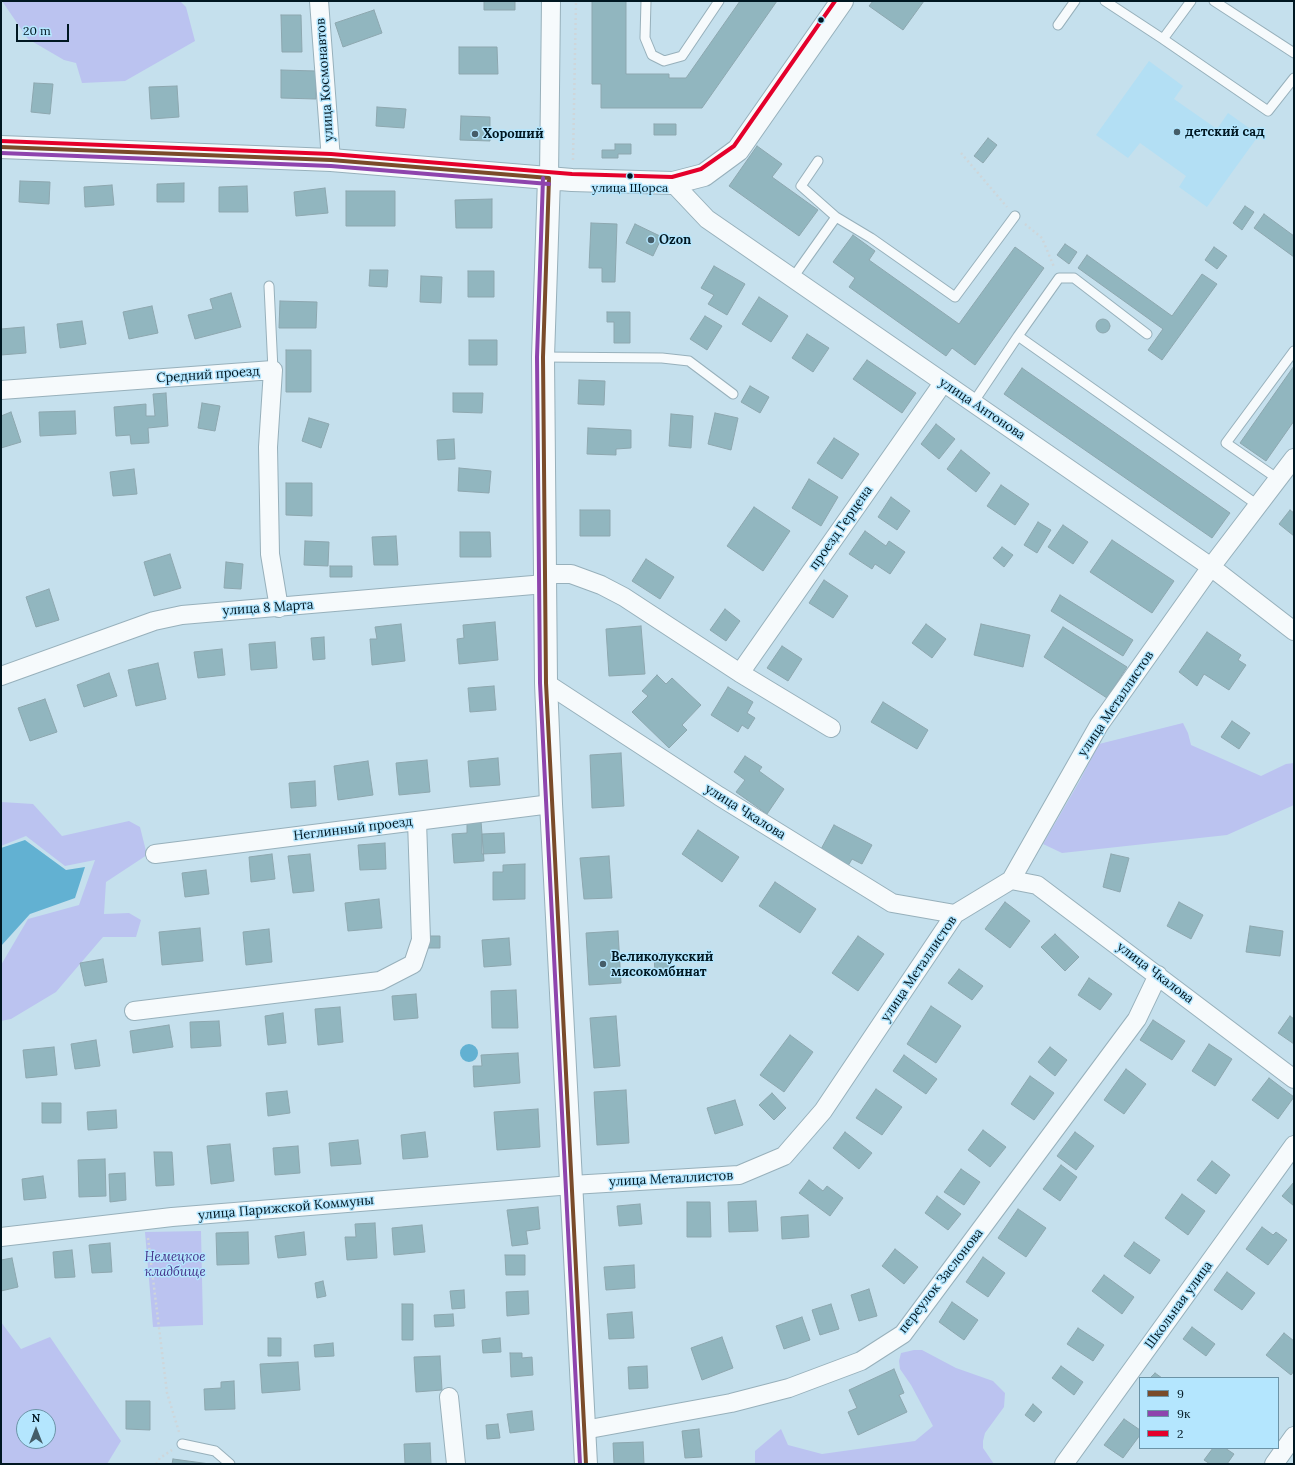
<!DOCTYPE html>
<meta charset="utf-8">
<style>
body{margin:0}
#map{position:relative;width:1295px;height:1465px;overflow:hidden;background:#c5e0ed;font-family:Lora,serif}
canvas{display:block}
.frame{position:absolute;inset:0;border:2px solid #001721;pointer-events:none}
.legend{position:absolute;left:1139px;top:1377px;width:140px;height:72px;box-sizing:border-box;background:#b4e6fe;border:1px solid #6c93a6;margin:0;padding:5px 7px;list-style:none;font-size:12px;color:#001721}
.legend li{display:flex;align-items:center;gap:8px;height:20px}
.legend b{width:20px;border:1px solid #6c93a6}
.north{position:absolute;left:16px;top:1409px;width:40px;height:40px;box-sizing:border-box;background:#b4e6fe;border:1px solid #6c93a6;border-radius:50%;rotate:0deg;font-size:11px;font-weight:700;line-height:16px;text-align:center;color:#001721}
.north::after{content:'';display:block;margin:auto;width:14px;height:18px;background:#455d68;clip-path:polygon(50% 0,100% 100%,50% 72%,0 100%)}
.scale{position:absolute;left:16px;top:24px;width:53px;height:18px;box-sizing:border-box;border:2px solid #001721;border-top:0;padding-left:5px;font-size:12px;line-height:14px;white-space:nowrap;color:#001721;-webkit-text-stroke:3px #b4e6fe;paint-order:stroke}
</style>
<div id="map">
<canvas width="1295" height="1465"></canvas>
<div class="frame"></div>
<ul class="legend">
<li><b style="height:5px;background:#7a4b2a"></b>9</li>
<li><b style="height:5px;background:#8e44ad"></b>9к</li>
<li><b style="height:5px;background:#e4002b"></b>2</li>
</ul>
<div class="north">N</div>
<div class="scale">20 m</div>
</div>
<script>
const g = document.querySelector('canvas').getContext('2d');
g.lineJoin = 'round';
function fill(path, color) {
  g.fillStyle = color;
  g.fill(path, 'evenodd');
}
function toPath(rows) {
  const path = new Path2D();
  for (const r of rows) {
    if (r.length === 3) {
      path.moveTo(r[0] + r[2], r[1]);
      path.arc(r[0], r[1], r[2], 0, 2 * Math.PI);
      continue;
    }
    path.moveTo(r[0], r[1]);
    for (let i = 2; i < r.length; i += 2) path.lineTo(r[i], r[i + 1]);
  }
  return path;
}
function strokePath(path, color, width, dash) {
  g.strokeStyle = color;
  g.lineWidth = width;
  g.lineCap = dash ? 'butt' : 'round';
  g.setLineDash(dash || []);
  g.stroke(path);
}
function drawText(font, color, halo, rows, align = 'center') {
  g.font = font + ' Lora,serif';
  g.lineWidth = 3;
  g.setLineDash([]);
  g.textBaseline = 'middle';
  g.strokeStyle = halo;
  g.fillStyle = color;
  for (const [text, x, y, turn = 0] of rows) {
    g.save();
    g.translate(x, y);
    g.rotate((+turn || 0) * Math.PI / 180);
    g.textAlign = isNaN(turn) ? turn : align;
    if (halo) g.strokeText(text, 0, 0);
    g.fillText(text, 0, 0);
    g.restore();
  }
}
const built = toPath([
 [1149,61,1183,86,1174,99,1217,129,1228,113,1259,135,1207,207,1179,187,1186,176,1140,143,1128,158,1096,135]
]);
const green = toPath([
 [2,1,180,1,186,7,195,41,125,81,82,83,76,63,64,60,28,39],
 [1183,723,1188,733,1191,745,1261,776,1286,764,1294,763,1294,805,1227,835,1062,853,1043,844,1079,782,1092,757,1095,745],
 [1,802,33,804,62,836,129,821,140,827,147,855,106,882,104,914,129,913,141,920,136,937,103,937,56,992,11,1019,1,1021,1,965,28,919,79,905,95,860,65,866,26,836,1,846],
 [201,1231,203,1325,153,1327,145,1232],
 [1,1322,21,1349,50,1337,121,1441,107,1464,1,1464],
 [24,1417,48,1417,48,1441,24,1441],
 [914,1350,922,1350,956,1368,993,1381,1005,1393,1004,1407,985,1433,983,1441,983,1448,994,1464,755,1464,755,1451,781,1429,788,1445,822,1454,915,1441,933,1426,911,1385,900,1369,899,1361,901,1353]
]);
const water = toPath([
 [25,840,66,870,85,867,75,898,30,914,1,946,1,848],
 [469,1053,9]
]);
const building = toPath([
 [484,1,515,1,515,10,484,10,484,1],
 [592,1,626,1,626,74,669,74,669,78,686,78,740,1,777,1,702,108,601,108,601,84,592,84,592,1],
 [873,1,924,1,903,30,869,6,873,1],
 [374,10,382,33,343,47,335,23,374,10],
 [281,15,301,15,302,52,282,52,281,15],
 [459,47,497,47,498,74,459,74,459,47],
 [281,70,316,71,316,99,281,98,281,70],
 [34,83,53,84,50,114,31,112,34,83],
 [177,86,179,117,151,119,149,87,177,86],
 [377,107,406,109,404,128,376,126,377,107],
 [461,116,490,117,490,141,460,140,461,116],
 [654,124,676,124,676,135,654,135,654,124],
 [988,138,997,145,983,163,974,156,988,138],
 [615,144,631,144,631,154,618,154,618,158,602,158,602,150,615,150,615,144],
 [757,146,782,164,772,177,818,210,799,236,729,186,757,146],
 [20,181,50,182,49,204,19,202,20,181],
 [184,183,184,202,157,202,157,184,184,183],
 [112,185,114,205,85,207,84,187,112,185],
 [247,186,248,212,219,212,219,187,247,186],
 [325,188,328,213,296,216,294,192,325,188],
 [346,191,395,191,395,226,346,226,346,191],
 [492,199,492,228,456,228,455,200,492,199],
 [1245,206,1254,212,1242,230,1233,223,1245,206],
 [1264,214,1294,236,1294,257,1254,228,1264,214],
 [591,223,617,224,615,282,602,282,602,268,589,268,591,223],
 [635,224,662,237,653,256,626,243,635,224],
 [853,235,875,251,869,260,959,324,1015,247,1044,268,975,365,952,348,946,356,849,287,855,278,833,262,853,235],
 [1065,244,1077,252,1069,264,1057,255,1065,244],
 [1214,247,1227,256,1217,269,1205,260,1214,247],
 [1087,255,1172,316,1202,274,1217,284,1162,360,1148,350,1163,329,1078,268,1087,255],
 [714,266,745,284,727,315,708,304,714,295,701,288,714,266],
 [370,270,388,270,387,287,369,286,370,270],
 [468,271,494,271,494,297,468,297,468,271],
 [421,276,442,277,441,303,420,302,421,276],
 [231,293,241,327,195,339,188,315,213,309,210,299,231,293],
 [759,297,788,316,771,342,742,324,759,297],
 [280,301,317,302,316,328,279,328,280,301],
 [152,306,158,333,129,339,123,312,152,306],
 [607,312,630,312,630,343,614,343,614,322,607,322,607,312],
 [705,316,722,326,707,350,690,339,705,316],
 [1103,326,7],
 [82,321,86,344,60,348,57,324,82,321],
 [24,327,26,353,1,355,1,329,24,327],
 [807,334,829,348,813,372,792,358,807,334],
 [469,340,497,340,497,365,469,365,469,340],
 [286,350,311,350,311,392,286,392,286,350],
 [867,360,916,393,902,413,853,379,867,360],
 [1294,366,1294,421,1266,461,1240,443,1294,366],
 [1022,368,1230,513,1212,538,1004,394,1022,368],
 [579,380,605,381,604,405,578,404,579,380],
 [750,386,769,397,760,413,741,402,750,386],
 [166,393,168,426,148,428,149,443,131,444,130,435,116,436,114,407,146,404,146,416,155,416,153,394,166,393],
 [453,393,483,393,482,413,453,412,453,393],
 [202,403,220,406,215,431,198,428,202,403],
 [75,411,76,434,40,436,39,412,75,411],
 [11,412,21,442,1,448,1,416,11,412],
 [715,413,738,418,731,450,708,444,715,413],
 [671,414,693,416,691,448,669,446,671,414],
 [309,418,329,424,321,448,302,441,309,418],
 [936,424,955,439,939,459,921,444,936,424],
 [588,428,631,430,631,448,616,449,616,455,587,454,588,428],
 [834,438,859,454,842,479,817,463,834,438],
 [454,439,455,459,438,460,437,440,454,439],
 [961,450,990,473,976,492,947,469,961,450],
 [459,468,491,471,489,493,458,491,459,468],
 [134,469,137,494,113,496,110,472,134,469],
 [809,479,838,497,821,526,792,508,809,479],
 [286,483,312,483,312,516,286,515,286,483],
 [1001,485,1029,504,1015,525,987,506,1001,485],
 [891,497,910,511,897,530,878,517,891,497],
 [754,507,790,531,763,571,727,546,754,507],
 [580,510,610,510,610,536,580,536,580,510],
 [1290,510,1294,513,1294,536,1279,524,1290,510],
 [1038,522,1051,530,1037,553,1024,545,1038,522],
 [1063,525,1088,542,1073,564,1048,547,1063,525],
 [865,531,886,546,889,541,905,552,890,574,875,564,872,569,849,554,865,531],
 [460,532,490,532,491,557,460,557,460,532],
 [396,536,398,565,374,565,372,537,396,536],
 [1112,540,1174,581,1152,613,1090,572,1112,540],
 [305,541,329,542,328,566,304,565,305,541],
 [1002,547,1013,555,1004,567,993,558,1002,547],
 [170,554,181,588,154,596,144,562,170,554],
 [646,559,674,577,660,599,632,581,646,559],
 [226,562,243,564,241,589,224,588,226,562],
 [330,566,352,566,352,577,330,577,330,566],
 [824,580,848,596,833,618,809,603,824,580],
 [49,589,59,620,36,627,26,597,49,589],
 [1060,595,1133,640,1123,656,1051,611,1060,595],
 [725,609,740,621,726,641,710,630,725,609],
 [495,622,498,660,459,664,457,639,464,638,463,625,495,622],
 [401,624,405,661,372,665,370,639,377,639,375,627,401,624],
 [926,624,946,639,932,658,912,643,926,624],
 [981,624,1030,635,1023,667,974,655,981,624],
 [641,626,645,674,609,676,606,629,641,626],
 [1063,627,1127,667,1107,698,1044,657,1063,627],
 [1207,632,1241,655,1238,660,1246,665,1229,690,1204,674,1197,686,1179,672,1207,632],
 [324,637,325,659,313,660,311,638,324,637],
 [275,642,277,668,251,670,249,644,275,642],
 [782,646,802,659,788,681,767,668,782,646],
 [222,649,225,675,198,678,194,652,222,649],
 [158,663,166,699,136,706,128,670,158,663],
 [109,673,117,696,84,707,77,685,109,673],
 [657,675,666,684,672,678,701,705,682,725,687,730,669,748,632,712,648,696,642,691,657,675],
 [494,686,496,710,470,712,468,688,494,686],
 [728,687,753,702,747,713,755,718,748,729,742,725,738,732,711,715,728,687],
 [45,699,57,732,30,741,18,708,45,699],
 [883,702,928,730,917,749,871,722,883,702],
 [1232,721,1250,733,1239,749,1221,737,1232,721],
 [621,753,624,806,592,808,590,755,621,753],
 [745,756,762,767,759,771,784,789,767,814,736,792,745,780,734,772,745,756],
 [498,758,500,785,470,787,468,761,498,758],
 [427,760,430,792,399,795,396,763,427,760],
 [368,761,373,795,338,800,334,766,368,761],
 [315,781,316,806,291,808,289,783,315,781],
 [481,821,484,861,454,863,452,834,467,833,467,822,481,821],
 [834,825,872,845,862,864,852,859,848,866,820,851,834,825],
 [698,830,739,857,722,882,682,854,698,830],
 [504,833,505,853,482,854,482,834,504,833],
 [385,843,386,869,360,870,358,845,385,843],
 [272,854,275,879,251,882,249,857,272,854],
 [310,854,314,891,293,893,288,856,310,854],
 [1111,854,1129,858,1120,892,1103,887,1111,854],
 [609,856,612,898,584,899,580,858,609,856],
 [525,864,525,899,493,900,493,872,503,872,503,865,525,864],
 [206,870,209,894,185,897,182,873,206,870],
 [775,882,816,909,800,933,759,906,775,882],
 [379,899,382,928,348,931,345,903,379,899],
 [1005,902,1030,921,1010,948,985,929,1005,902],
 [1179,902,1203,915,1191,939,1167,926,1179,902],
 [1250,926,1283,931,1280,956,1246,952,1250,926],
 [200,928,203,961,162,965,159,932,200,928],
 [269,929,272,962,246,965,243,932,269,929],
 [618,931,621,983,589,985,586,933,618,931],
 [1055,934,1079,957,1065,971,1041,947,1055,934],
 [426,936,440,936,440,948,427,948,426,936],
 [858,936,884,954,858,991,832,973,858,936],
 [509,938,511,965,484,967,482,940,509,938],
 [668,953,669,973,655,974,654,954,668,953],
 [103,959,107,982,85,986,80,963,103,959],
 [959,969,983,986,972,1000,948,983,959,969],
 [1089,978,1112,994,1100,1010,1078,995,1089,978],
 [516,990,518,1028,492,1028,491,991,516,990],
 [416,994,418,1018,394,1020,392,996,416,994],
 [931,1006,961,1026,936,1063,907,1044,931,1006],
 [340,1007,343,1042,318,1045,315,1009,340,1007],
 [283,1013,286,1043,268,1045,265,1016,283,1013],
 [616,1016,620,1066,594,1068,590,1018,616,1016],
 [1290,1016,1294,1019,1294,1044,1278,1033,1290,1016],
 [1153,1020,1185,1041,1172,1060,1140,1040,1153,1020],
 [219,1021,221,1046,191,1048,190,1022,219,1021],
 [169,1025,173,1047,133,1053,130,1031,169,1025],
 [790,1035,813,1052,784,1092,760,1075,790,1035],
 [96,1040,100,1066,75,1069,71,1044,96,1040],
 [1209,1044,1232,1059,1215,1086,1192,1071,1209,1044],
 [54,1047,57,1075,26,1078,23,1050,54,1047],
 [1050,1047,1067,1060,1055,1076,1038,1062,1050,1047],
 [518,1053,520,1083,474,1087,473,1066,482,1066,481,1055,518,1053],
 [904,1055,937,1079,926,1094,893,1071,904,1055],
 [1126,1069,1146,1084,1124,1114,1104,1100,1126,1069],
 [1030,1076,1054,1093,1034,1120,1011,1104,1030,1076],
 [1269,1078,1294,1097,1278,1119,1252,1100,1269,1078],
 [876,1089,902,1107,882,1135,856,1118,876,1089],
 [626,1090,629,1143,597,1145,594,1092,626,1090],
 [287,1091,290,1113,268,1116,266,1093,287,1091],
 [772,1093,786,1108,774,1120,759,1105,772,1093],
 [735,1100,743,1125,715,1134,707,1108,735,1100],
 [42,1103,61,1103,61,1123,42,1123,42,1103],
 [538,1109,540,1147,497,1150,494,1112,538,1109],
 [116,1110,117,1128,88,1130,87,1112,116,1110],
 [983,1130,1006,1147,990,1167,968,1150,983,1130],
 [425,1132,428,1157,403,1159,401,1135,425,1132],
 [845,1132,872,1153,859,1169,833,1148,845,1132],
 [1075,1132,1094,1146,1076,1170,1057,1156,1075,1132],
 [358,1140,361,1164,331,1166,329,1143,358,1140],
 [230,1144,234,1181,211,1184,207,1146,230,1144],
 [298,1146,300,1173,275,1175,273,1148,298,1146],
 [154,1152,172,1152,174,1185,156,1186,154,1152],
 [105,1159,106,1196,79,1197,78,1160,105,1159],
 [1212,1161,1230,1175,1216,1194,1197,1180,1212,1161],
 [1061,1165,1077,1177,1060,1201,1043,1189,1061,1165],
 [961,1169,980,1182,964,1205,944,1192,961,1169],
 [125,1173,126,1200,110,1202,109,1174,125,1173],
 [43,1176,46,1198,24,1200,22,1179,43,1176],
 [809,1180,823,1191,827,1186,843,1198,830,1216,799,1193,809,1180],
 [1294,1182,1294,1206,1282,1196,1294,1182],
 [1182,1194,1205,1211,1188,1235,1165,1218,1182,1194],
 [937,1196,961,1214,948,1230,925,1213,937,1196],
 [756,1201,758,1231,729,1232,728,1202,756,1201],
 [687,1202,710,1202,711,1237,687,1237,687,1202],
 [640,1204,642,1224,619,1226,617,1206,640,1204],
 [538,1207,540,1229,526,1231,528,1244,512,1246,507,1210,538,1207],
 [1018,1209,1046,1228,1026,1257,998,1238,1018,1209],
 [808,1215,809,1237,782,1239,781,1217,808,1215],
 [375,1223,377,1258,347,1260,345,1237,356,1237,355,1224,375,1223],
 [422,1225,425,1252,394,1255,392,1228,422,1225],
 [1262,1227,1273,1235,1276,1232,1287,1240,1268,1265,1246,1249,1262,1227],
 [248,1232,249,1264,217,1265,216,1233,248,1232],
 [304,1232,306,1255,278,1258,275,1236,304,1232],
 [1134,1242,1160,1260,1150,1274,1124,1256,1134,1242],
 [110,1243,112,1272,92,1273,89,1245,110,1243],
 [895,1249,918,1267,904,1284,882,1266,895,1249],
 [72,1250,75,1277,55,1278,53,1252,72,1250],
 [505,1255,525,1255,525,1275,506,1275,505,1255],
 [983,1257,1005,1273,988,1297,966,1282,983,1257],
 [12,1258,18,1287,1,1291,1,1260,12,1258],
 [634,1265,635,1288,606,1290,604,1267,634,1265],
 [1227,1272,1255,1293,1242,1310,1214,1290,1227,1272],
 [1104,1275,1134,1297,1122,1314,1092,1291,1104,1275],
 [323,1281,326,1296,317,1298,315,1283,323,1281],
 [869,1289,877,1316,859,1321,851,1295,869,1289],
 [464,1290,465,1308,452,1309,450,1291,464,1290],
 [528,1291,529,1314,507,1316,506,1292,528,1291],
 [952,1302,978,1320,964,1340,939,1322,952,1302],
 [402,1304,413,1304,413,1340,402,1340,402,1304],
 [831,1304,839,1329,820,1335,812,1310,831,1304],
 [632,1312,634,1338,609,1339,607,1314,632,1312],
 [453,1314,454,1326,435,1327,434,1315,453,1314],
 [802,1317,810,1340,784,1349,776,1326,802,1317],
 [1192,1327,1215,1344,1206,1356,1183,1339,1192,1327],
 [1078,1328,1104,1345,1093,1361,1067,1344,1078,1328],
 [1284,1333,1294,1341,1294,1371,1291,1375,1266,1355,1284,1333],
 [722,1337,733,1368,702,1380,691,1348,722,1337],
 [268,1338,281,1338,281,1356,268,1356,268,1338],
 [500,1338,501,1352,483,1353,482,1340,500,1338],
 [333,1343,334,1356,315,1357,314,1345,333,1343],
 [510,1353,522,1353,522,1358,532,1357,533,1375,511,1377,510,1353],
 [440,1356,442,1390,416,1392,414,1357,440,1356],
 [298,1362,300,1390,262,1393,260,1364,298,1362],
 [647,1366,648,1388,629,1389,628,1367,647,1366],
 [1061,1366,1083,1382,1074,1395,1052,1378,1061,1366],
 [894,1369,904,1393,899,1395,907,1412,858,1435,848,1412,857,1408,849,1390,894,1369],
 [1155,1373,1162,1378,1150,1378,1155,1373],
 [234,1381,235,1409,205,1410,204,1389,221,1388,221,1382,234,1381],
 [126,1401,150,1401,150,1430,126,1429,126,1401],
 [1033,1404,1042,1412,1034,1422,1025,1415,1033,1404],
 [532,1411,534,1430,510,1433,507,1414,532,1411],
 [1124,1419,1140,1430,1140,1435,1123,1458,1104,1445,1124,1419],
 [498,1424,500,1438,487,1439,486,1425,498,1424],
 [699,1429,702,1457,685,1458,682,1431,699,1429],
 [643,1442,644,1464,614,1464,613,1443,643,1442],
 [430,1443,431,1464,405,1464,404,1444,430,1443],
 [1213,1448,1225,1448,1234,1454,1227,1464,1210,1464,1204,1460,1213,1448],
 [173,1459,210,1464,172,1464,173,1459]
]);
const path = toPath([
 [961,153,1007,207],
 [573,160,576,1],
 [1025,224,1042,238,1054,267],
 [148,1238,167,1393,179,1432],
 [156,1464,160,1458,172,1450]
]);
const lane = toPath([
 [646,1,645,38,652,55,664,61,682,56,719,1],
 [1105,1,1163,39,1191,1],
 [1214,1,1294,53],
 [1058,25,1075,1],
 [1163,39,1268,111,1294,78],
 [818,161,801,186,836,217],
 [792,279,836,217,871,238,955,297,1015,216],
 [269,286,273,370],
 [1018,336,1059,278,1074,278,1147,334],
 [543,357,662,358,689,361,733,394],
 [973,403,1018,336,1259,506],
 [1278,479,1226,443,1294,351],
 [182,1444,215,1451,230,1464]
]);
const street = toPath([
 [319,1,331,160],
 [549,178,551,1],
 [673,183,707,219,1211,567,1294,631],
 [1,390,273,370,268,447,270,554,279,608],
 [546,574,571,574,601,585,624,597,740,673,831,728],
 [740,673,943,383],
 [1,676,154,621,182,615,545,584],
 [546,683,719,796,892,903,955,914],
 [155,854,551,804],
 [1011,880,1037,885,1294,1079],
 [134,1011,380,981,413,964,421,940,417,821],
 [1,1237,172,1217,572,1185,739,1175,784,1156,823,1111,955,914,1011,880,1099,725,1211,567,1294,458],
 [449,1397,456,1464],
 [584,1430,731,1403,789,1388,861,1361,903,1334,1137,1019,1158,975],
 [1064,1464,1294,1145],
 [1274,1464,1294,1436]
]);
const secondary = toPath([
 [1,147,331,160,572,180,673,183,704,175,738,150,842,1],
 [549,178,543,357,546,683,551,804,586,1464]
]);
const bus1 = toPath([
 [1,147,331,160,549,178],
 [549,178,543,357,546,683,586,1464]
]);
const bus2 = toPath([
 [1,153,331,166,549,184],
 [543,178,537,357,540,683,580,1464]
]);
const bus3 = toPath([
 [1,141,331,154,572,174,672,177,701,169,734,146,835,1]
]);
const markers = [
 [821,20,3.5,"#001721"],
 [1177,132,4,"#455d68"],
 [475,134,4,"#455d68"],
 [630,176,3.5,"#001721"],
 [651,240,4,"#455d68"],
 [603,964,4,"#455d68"]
];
const busNames = [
 ["улица Щорса",630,189]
];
const streetNames = [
 ["улица Космонавтов",325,80,-94],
 ["Средний проезд",208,375,-4],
 ["улица Антонова",982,409,34],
 ["проезд Герцена",841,528,-55],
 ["улица 8 Марта",268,608,-4],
 ["улица Металлистов",1116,704,-56],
 ["улица Чкалова",745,812,32],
 ["Неглинный проезд",353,829,-7],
 ["улица Металлистов",919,969,-56],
 ["улица Чкалова",1155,973,37],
 ["улица Металлистов",671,1179,-3],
 ["улица Парижской Коммуны",286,1208,-5],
 ["переулок Заслонова",941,1281,-52],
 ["Школьная улица",1179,1305,-54]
];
const poiNames = [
 ["детский сад",1185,132],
 ["Хороший",483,134],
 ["Ozon",659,240],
 ["Великолукский",611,957],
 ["мясокомбинат",611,972]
];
const parkNames = [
 ["Немецкое",175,1257],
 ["кладбище",175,1272]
];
fill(built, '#b3dff4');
fill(green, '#bbc3f0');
fill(water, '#62b1d2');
fill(building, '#91b6bf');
strokePath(building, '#8da7af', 1);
strokePath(lane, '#97b0bb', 11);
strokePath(street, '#97b0bb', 20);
strokePath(secondary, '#97b0bb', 24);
strokePath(path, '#ced6da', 2.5, [2, 3]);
strokePath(lane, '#f6fafc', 9);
strokePath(street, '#f6fafc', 18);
strokePath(secondary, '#f6fafc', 22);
strokePath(bus1, '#7a4b2a', 4);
strokePath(bus2, '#8e44ad', 4);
strokePath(bus3, '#e4002b', 4);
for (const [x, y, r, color] of markers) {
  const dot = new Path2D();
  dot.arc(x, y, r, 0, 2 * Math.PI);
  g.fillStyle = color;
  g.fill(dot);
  strokePath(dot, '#b4e6fe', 1.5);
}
drawText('12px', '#001721', '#b4e6fe', busNames);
drawText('13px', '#001721', '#b4e6fe', streetNames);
drawText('bold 13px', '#001721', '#b4e6fe', poiNames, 'left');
drawText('italic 13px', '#46328a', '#b4e6fe', parkNames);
</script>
